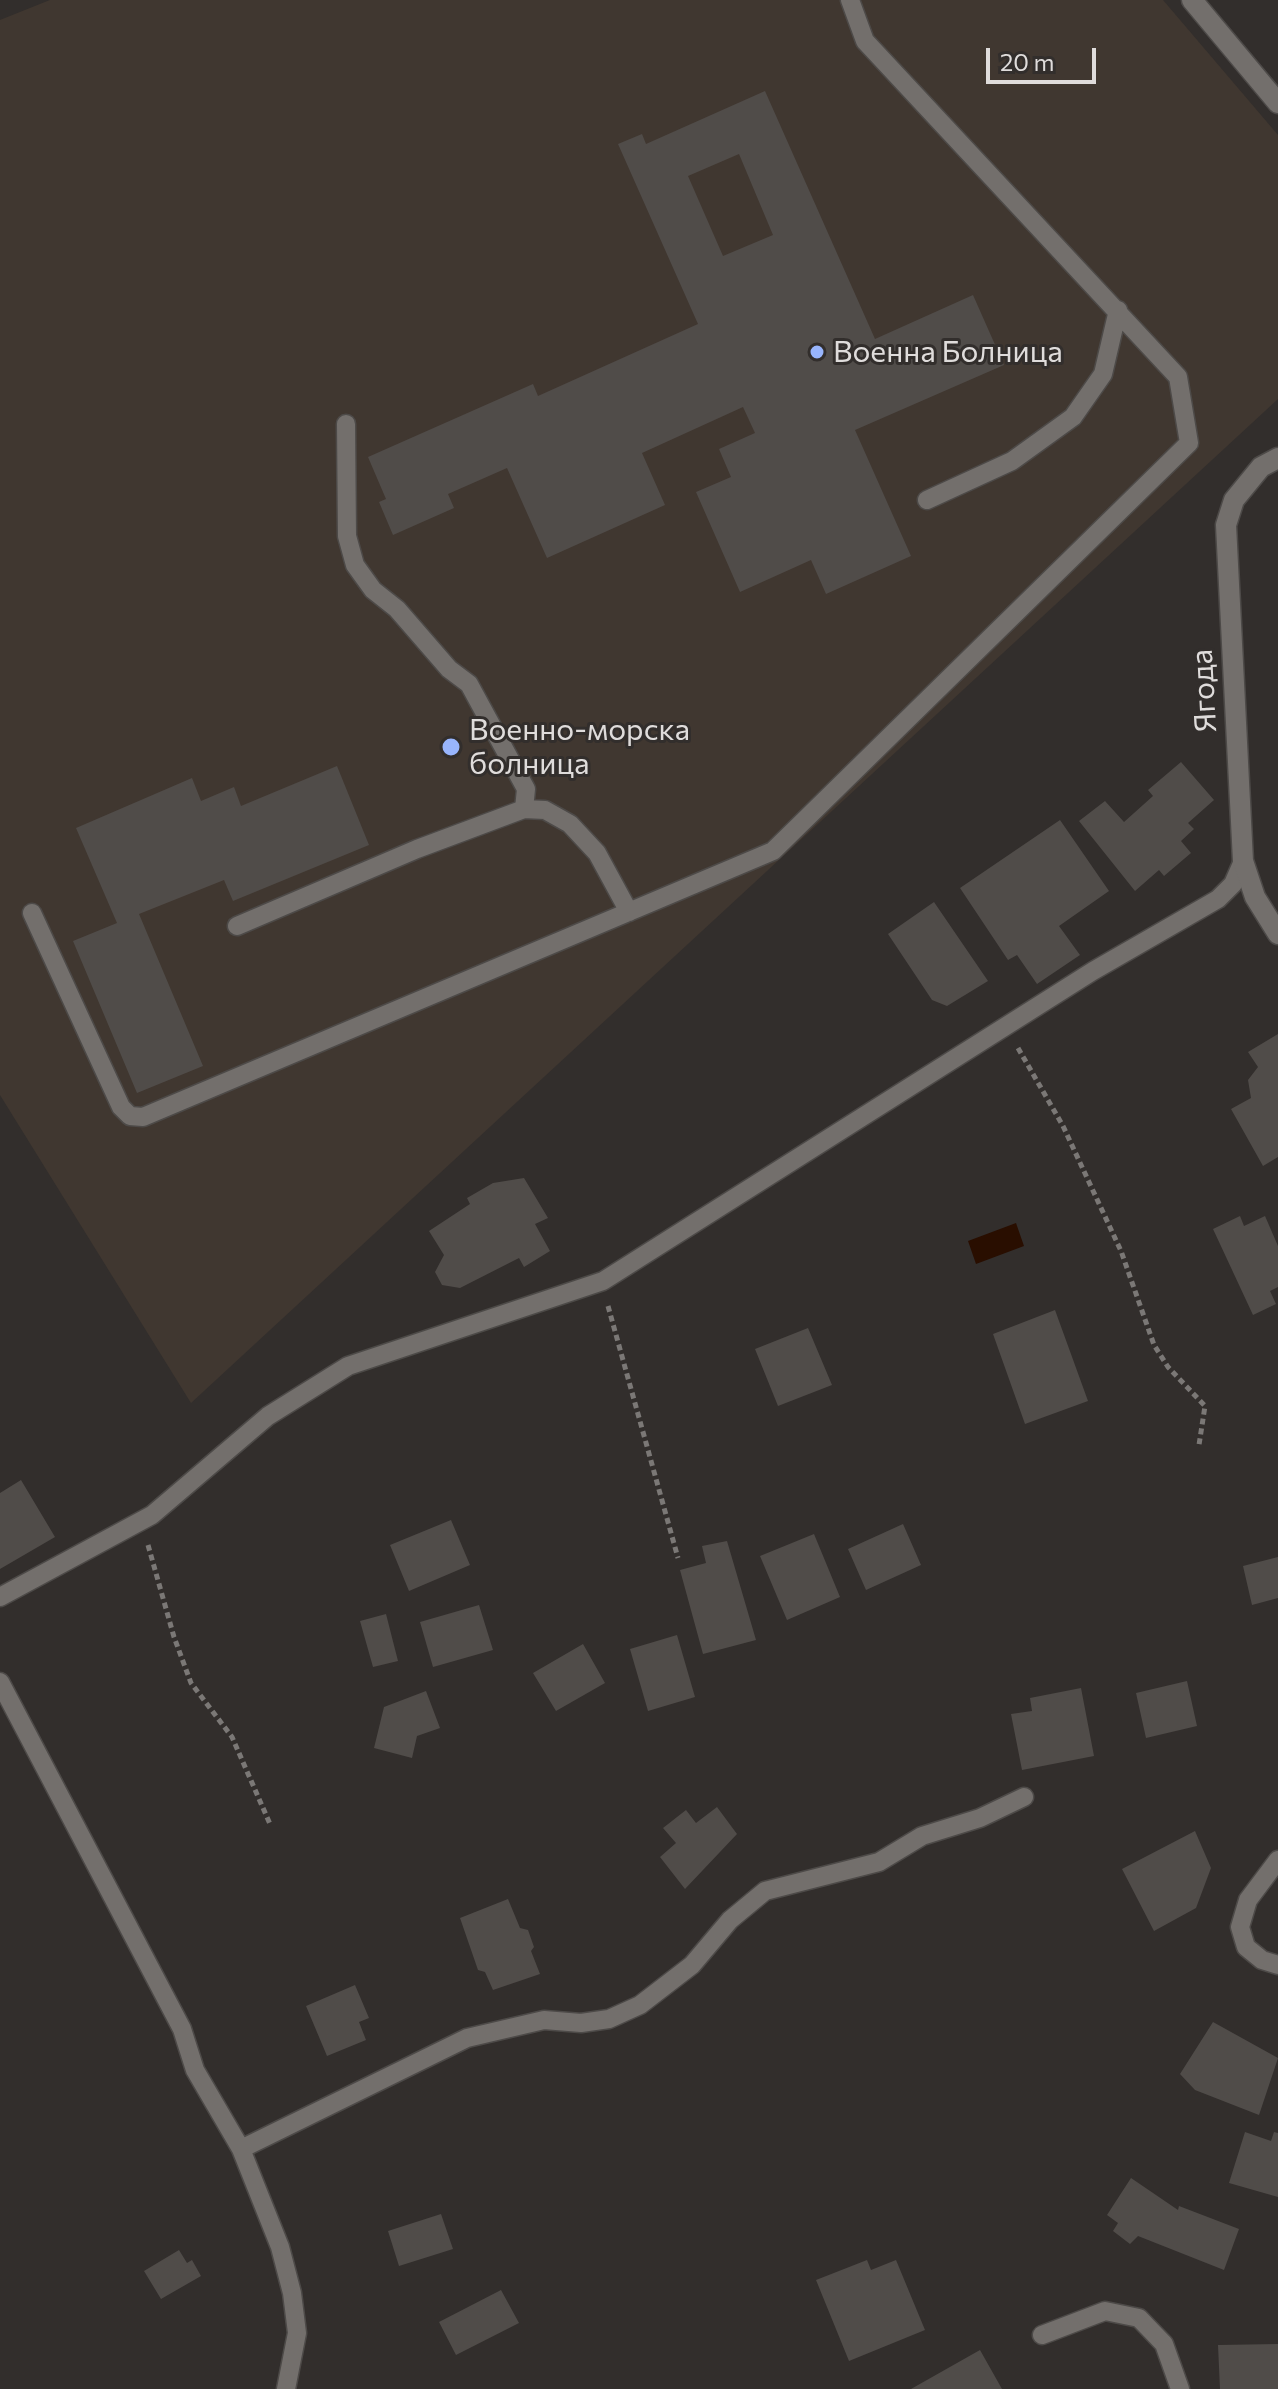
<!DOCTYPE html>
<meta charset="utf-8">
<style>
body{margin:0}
#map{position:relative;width:1278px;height:2389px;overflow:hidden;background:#322e2c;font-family:Commissioner,sans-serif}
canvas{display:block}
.scale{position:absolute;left:986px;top:48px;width:110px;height:36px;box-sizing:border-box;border:4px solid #dfdcdb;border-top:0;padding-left:10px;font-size:24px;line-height:28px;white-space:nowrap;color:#dfdcdb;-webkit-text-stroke:6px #322e2c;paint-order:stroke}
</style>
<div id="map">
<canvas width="1278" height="2389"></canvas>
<div class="scale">20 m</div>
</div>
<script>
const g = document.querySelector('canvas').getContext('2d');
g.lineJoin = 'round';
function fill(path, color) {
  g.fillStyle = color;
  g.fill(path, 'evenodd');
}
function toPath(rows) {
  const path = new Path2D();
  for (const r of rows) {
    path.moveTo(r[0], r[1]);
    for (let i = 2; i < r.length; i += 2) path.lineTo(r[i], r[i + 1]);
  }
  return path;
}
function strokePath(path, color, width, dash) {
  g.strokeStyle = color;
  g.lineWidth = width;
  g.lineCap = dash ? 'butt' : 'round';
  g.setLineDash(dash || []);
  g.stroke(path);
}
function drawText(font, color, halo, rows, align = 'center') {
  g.font = font + ' Commissioner,sans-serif';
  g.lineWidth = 6;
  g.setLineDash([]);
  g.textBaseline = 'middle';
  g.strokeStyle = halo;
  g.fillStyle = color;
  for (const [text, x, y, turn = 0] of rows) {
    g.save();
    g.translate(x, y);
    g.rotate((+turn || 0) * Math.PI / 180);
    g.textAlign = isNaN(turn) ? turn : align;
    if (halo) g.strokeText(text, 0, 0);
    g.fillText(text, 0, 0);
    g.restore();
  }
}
const built = toPath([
 [50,0,1163,0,1278,135,1278,399,191,1403,0,1095,0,20]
]);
const water = toPath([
 [1016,1223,1024,1246,976,1264,968,1241]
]);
const building = toPath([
 [765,91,875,339,973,295,1004,365,855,430,911,556,826,594,811,560,740,592,696,492,731,477,719,449,755,433,743,407,642,453,665,505,547,558,507,468,448,494,454,508,393,535,379,502,386,499,368,457,533,384,538,396,698,324,618,144,642,134,646,144],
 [739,154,773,235,723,256,688,176],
 [1181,762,1214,800,1188,823,1194,829,1181,841,1191,853,1164,876,1159,870,1135,891,1079,821,1105,801,1124,822,1153,796,1148,790],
 [337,766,369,845,233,901,224,880,139,914,203,1066,137,1093,73,941,117,923,76,828,192,778,201,801,234,787,241,806],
 [1060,820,1109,891,1059,926,1080,955,1037,984,1017,955,1008,960,960,888],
 [934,902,988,981,947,1006,932,1000,888,934],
 [1278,1034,1278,1157,1263,1166,1231,1109,1251,1098,1248,1080,1258,1067,1248,1052],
 [524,1178,548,1218,535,1224,550,1251,524,1267,519,1258,460,1288,442,1285,435,1272,444,1255,429,1231,470,1204,467,1198,493,1183],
 [1240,1216,1244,1226,1265,1216,1278,1246,1278,1287,1270,1291,1276,1304,1253,1315,1213,1229],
 [1055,1310,1088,1401,1025,1424,993,1334],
 [808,1328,832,1385,778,1406,755,1349],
 [21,1480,55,1537,0,1569,0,1493],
 [451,1520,470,1565,409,1591,390,1545],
 [903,1524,921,1565,866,1590,848,1549],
 [814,1534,840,1597,787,1620,760,1556],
 [727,1541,756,1640,703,1654,680,1570,706,1563,702,1546],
 [1278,1557,1278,1598,1252,1605,1243,1566],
 [479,1605,493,1650,433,1667,420,1622],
 [386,1614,398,1661,373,1667,360,1621],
 [677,1635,695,1697,648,1711,630,1649],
 [583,1644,605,1683,556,1711,533,1673],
 [1187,1681,1197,1726,1146,1738,1136,1693],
 [1081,1688,1094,1756,1022,1770,1011,1714,1032,1711,1030,1698],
 [426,1691,440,1728,417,1736,412,1758,374,1748,384,1707],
 [717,1807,737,1834,685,1889,660,1857,676,1843,663,1828,686,1810,696,1823],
 [1195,1831,1211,1868,1196,1908,1154,1931,1122,1869],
 [508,1899,520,1928,528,1930,534,1947,531,1951,540,1974,493,1990,485,1972,478,1970,460,1918],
 [355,1985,369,2018,359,2022,366,2040,327,2056,306,2006],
 [1213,2022,1278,2058,1259,2115,1195,2090,1180,2074],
 [1245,2132,1271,2141,1274,2132,1278,2133,1278,2197,1229,2183],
 [1131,2178,1178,2210,1179,2206,1239,2229,1224,2270,1138,2236,1130,2244,1113,2231,1118,2223,1107,2215],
 [441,2214,453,2249,399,2266,388,2231],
 [179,2250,187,2263,192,2260,201,2276,161,2299,144,2271],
 [867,2260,871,2270,896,2260,925,2330,849,2361,816,2280],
 [501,2290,519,2323,456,2355,439,2322],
 [1278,2344,1278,2389,1220,2389,1218,2345],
 [980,2350,1002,2389,911,2389]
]);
const path = toPath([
 [1018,1048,1063,1126,1121,1251,1154,1345,1168,1367,1205,1406,1199,1445],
 [608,1306,678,1558],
 [148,1545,174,1637,191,1683,232,1737,270,1824]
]);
const lane = toPath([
 [346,424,347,536,355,565,373,590,397,609,449,669,469,684,526,789,524,809],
 [927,500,1012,461,1073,417,1103,374,1118,310],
 [32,913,121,1107,130,1116,143,1117,773,851,1189,443,1178,377,865,41,850,0],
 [237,926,417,849,524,809,545,810,570,824,597,853,629,912],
 [0,1597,152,1515,268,1416,348,1366,603,1281,1093,971,1218,899,1233,884,1243,861],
 [0,1682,182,2029,195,2070,241,2149,467,2038,544,2020,581,2023,609,2019,640,2005,692,1965,730,1920,765,1891,879,1862,922,1836,980,1818,1024,1797],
 [1278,1860,1248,1900,1240,1927,1246,1947,1262,1960,1278,1965],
 [241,2149,280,2247,292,2293,297,2333,286,2389],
 [1042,2335,1105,2311,1139,2318,1164,2344,1180,2389]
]);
const street = toPath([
 [1192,0,1278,103],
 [1278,458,1261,467,1234,500,1226,525,1243,861,1255,897,1278,934]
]);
const markers = [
 [817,352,8,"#98b5fd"],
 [451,747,10,"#98b5fd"]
];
const poiNames = [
 ["Военна Болница",833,352],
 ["Военно-морска",469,730],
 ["болница",469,764]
];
const streetNames = [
 ["Ягода",1204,691,-93]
];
fill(built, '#403730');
fill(water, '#290e00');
fill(building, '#504c49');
strokePath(lane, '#4d4a48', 21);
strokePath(street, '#4d4a48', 23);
strokePath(path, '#7b7876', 5, [6, 4]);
strokePath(lane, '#736f6c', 18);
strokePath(street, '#736f6c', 20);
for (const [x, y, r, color] of markers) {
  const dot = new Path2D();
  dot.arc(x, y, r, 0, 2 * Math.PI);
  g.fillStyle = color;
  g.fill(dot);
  strokePath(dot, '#322e2c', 3);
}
drawText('30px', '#dfdcdb', '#322e2c', poiNames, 'left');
drawText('30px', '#dfdcdb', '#322e2c', streetNames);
</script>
